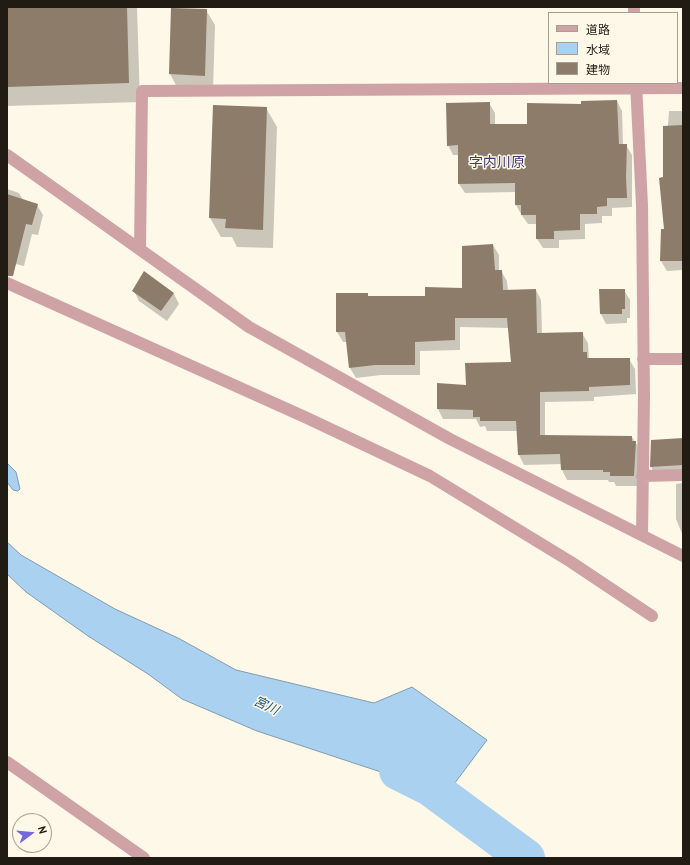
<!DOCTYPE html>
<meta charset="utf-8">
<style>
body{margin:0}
#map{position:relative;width:690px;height:865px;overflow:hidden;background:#fef8e9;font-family:"PT Sans","Noto Sans JP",sans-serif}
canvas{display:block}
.frame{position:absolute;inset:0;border:8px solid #201c13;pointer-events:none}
.legend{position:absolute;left:548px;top:12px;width:130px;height:72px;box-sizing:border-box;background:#fef8e9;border:1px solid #a5a093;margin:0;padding:5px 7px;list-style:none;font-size:12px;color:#201c13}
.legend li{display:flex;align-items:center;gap:8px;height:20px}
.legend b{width:20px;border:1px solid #a5a093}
.north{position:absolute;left:12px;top:813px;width:40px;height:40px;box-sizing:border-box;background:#fef8e9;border:1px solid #a5a093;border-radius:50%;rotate:74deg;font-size:11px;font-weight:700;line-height:16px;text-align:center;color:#201c13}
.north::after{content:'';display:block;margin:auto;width:14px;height:18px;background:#7367e2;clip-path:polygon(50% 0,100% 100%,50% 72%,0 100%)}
</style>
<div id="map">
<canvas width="690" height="865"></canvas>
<div class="frame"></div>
<ul class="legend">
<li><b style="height:5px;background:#cfa2a6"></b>道路</li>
<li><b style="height:11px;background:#abd1f0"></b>水域</li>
<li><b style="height:11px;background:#8c7c69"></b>建物</li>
</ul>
<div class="north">N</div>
</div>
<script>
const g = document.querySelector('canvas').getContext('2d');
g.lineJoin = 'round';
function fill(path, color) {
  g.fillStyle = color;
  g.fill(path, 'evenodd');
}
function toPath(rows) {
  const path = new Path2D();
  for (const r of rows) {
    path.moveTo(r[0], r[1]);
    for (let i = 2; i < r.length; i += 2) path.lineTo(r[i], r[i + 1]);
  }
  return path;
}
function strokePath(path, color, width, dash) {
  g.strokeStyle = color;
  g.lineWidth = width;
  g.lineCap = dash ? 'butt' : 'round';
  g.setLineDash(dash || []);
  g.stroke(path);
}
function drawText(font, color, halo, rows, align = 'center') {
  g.font = font + ' "PT Sans","Noto Sans JP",sans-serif';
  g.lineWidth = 3;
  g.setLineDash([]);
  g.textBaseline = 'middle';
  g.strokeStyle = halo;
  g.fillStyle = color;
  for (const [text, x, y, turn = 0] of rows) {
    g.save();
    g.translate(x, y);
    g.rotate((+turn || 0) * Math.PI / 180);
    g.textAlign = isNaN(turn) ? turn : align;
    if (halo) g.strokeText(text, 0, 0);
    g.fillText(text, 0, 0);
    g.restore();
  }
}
const water = toPath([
 [7,463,16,472,20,489,18,491,13,490,7,482,7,463],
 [7,542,21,555,115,609,178,638,236,670,374,703,412,687,487,740,434,811,411,785,396,777,257,731,182,699,148,674,88,636,26,592,7,574,7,542]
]);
const shadow = toPath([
 [7,7,137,7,140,102,7,106],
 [172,9,206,10,215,25,213,90,178,89,170,74],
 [617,101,622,111,623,145,626,145,632,155,632,207,612,208,612,216,602,216,602,223,585,224,585,239,559,240,559,248,543,248,537,239,537,224,528,224,521,214,516,205,516,192,465,193,459,184,459,155,453,155,448,145,489,103,495,113,495,125,528,125,582,105],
 [214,106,266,108,277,127,273,248,237,247,232,237,221,237,210,218],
 [669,111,683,111,683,270,667,271,661,261,662,230,665,230,664,178],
 [7,189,19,193,23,200,37,205,43,215,38,235,32,234,24,266,7,262],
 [493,245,499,255,499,271,501,271,507,281,508,291,536,290,541,300,542,334,582,333,588,343,589,359,629,359,635,369,636,394,594,397,594,401,545,402,545,436,632,437,641,451,639,486,616,486,614,482,609,482,608,480,567,480,562,470,562,464,524,465,519,455,518,431,487,431,485,426,480,427,476,419,443,419,438,409,467,386,512,363,509,328,460,327,460,350,420,351,420,375,381,375,356,378,350,368,347,342,343,342,337,332,367,294,369,297,426,297,463,289],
 [145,273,174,294,179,304,167,321,139,301,134,291],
 [600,290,624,290,630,300,630,318,627,318,627,323,606,324,601,314],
 [683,439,683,479,658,479,651,467],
 [683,483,683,536,676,519,676,484]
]);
const river = toPath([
 [398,771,430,787,526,858]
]);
const building = toPath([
 [7,7,127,7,129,83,7,87],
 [171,8,207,9,205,76,169,74],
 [617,100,619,144,627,144,626,177,627,198,607,198,607,206,597,207,597,214,580,214,580,230,554,231,554,239,536,239,536,215,521,215,521,205,515,205,515,183,458,184,458,145,447,146,446,103,490,102,490,124,527,124,527,103,581,104,581,101],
 [213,105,267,107,263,230,225,228,226,219,209,218],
 [683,125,683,261,660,261,661,229,664,229,659,178,663,177,663,126],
 [7,194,38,204,32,225,26,224,13,276,7,276],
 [493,244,495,270,502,270,503,290,536,289,537,333,583,332,583,352,587,352,587,358,630,358,630,385,589,387,589,391,540,392,540,435,632,436,632,441,636,441,634,476,610,476,610,472,603,472,603,470,561,470,560,454,518,455,516,421,480,421,480,417,473,417,473,410,437,409,437,383,466,385,465,363,511,362,507,318,455,318,455,340,415,342,415,365,375,365,349,368,345,332,336,332,336,293,368,293,368,296,425,296,425,287,462,288,462,246],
 [144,271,174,293,161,311,132,291],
 [599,289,625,289,625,309,622,309,622,314,600,314],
 [683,438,683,465,650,467,651,440]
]);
const minor = toPath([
 [634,7,634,13],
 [636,83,642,205,644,397,642,534],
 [7,155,249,327,450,439,683,556],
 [140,249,142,91,683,88],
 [7,283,307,418,430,476,571,562,652,616],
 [643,359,683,359],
 [642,476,683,475],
 [7,762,144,858]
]);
const waterNames = [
 ["宮川",266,706,26]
];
const quarterNames = [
 ["字内川原",497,163]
];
fill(water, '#abd1f0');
strokePath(water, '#819bae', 1);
fill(shadow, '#0003');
strokePath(river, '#abd1f0', 38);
fill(building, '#8c7c69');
strokePath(minor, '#cfa2a6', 12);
drawText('italic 13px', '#1e5881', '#fef8e9', waterNames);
drawText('14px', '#3f3b77', '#fef8e9', quarterNames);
</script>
